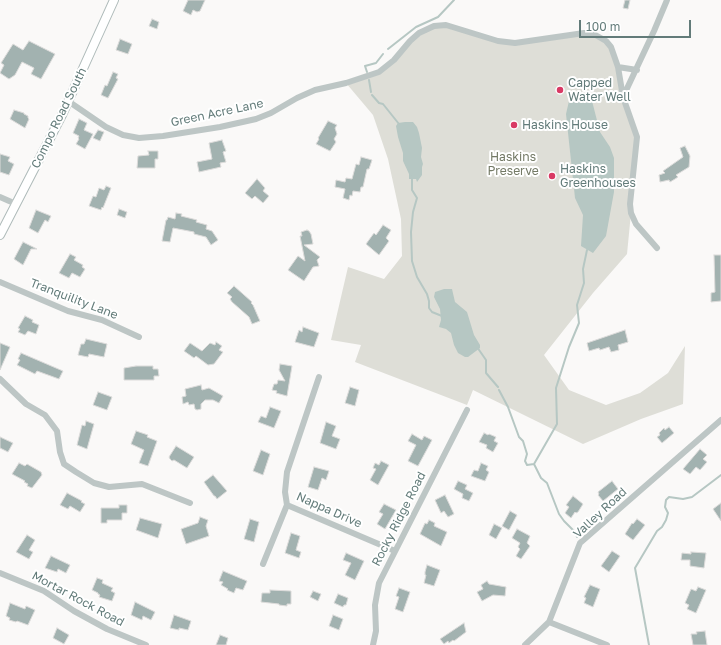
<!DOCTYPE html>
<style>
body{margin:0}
#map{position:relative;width:721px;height:645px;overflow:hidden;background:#faf9f8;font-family:"Golos Text",sans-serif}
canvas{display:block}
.scale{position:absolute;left:579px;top:20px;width:112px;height:18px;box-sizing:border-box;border:2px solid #627b79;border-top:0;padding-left:5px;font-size:12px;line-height:14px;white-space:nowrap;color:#627b79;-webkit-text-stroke:3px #fff;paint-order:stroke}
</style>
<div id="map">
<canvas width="721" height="645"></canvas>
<div class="scale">100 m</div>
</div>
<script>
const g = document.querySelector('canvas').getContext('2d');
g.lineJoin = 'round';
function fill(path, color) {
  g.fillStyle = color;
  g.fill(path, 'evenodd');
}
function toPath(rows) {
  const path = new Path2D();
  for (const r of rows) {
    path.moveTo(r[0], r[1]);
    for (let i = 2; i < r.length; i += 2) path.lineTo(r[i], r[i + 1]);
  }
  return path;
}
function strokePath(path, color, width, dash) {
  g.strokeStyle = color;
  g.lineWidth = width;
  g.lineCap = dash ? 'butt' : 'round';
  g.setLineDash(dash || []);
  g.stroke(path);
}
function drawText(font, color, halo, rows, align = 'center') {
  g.font = font + ' "Golos Text",sans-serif';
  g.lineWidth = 4;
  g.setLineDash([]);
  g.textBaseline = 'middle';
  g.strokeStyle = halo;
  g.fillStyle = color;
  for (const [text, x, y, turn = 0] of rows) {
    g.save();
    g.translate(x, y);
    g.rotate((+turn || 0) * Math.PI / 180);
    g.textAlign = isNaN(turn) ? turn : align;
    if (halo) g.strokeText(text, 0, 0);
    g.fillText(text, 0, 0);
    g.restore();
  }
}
const green = toPath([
 [439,25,508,43,592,33,611,47,623,97,635,128,631,213,627,254,593,293,544,355,569,390,606,405,640,393,668,373,685,346,683,404,641,419,583,444,473,390,467,405,355,362,361,345,331,340,348,267,384,279,402,256,401,219,388,159,373,115,346,83,387,67,410,41]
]);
const water = toPath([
 [580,97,592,101,600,132,610,147,614,158,614,192,606,236,593,253,581,246,583,215,575,198,566,114,569,101],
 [405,122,413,122,417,127,419,133,422,148,421,157,423,164,422,167,422,175,417,182,416,179,409,179,409,174,403,161,403,153,398,137,396,126,398,123],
 [444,289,452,289,455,302,467,312,474,335,480,345,480,348,468,357,465,357,458,353,454,345,451,333,446,329,439,327,441,320,440,309,434,297,435,292]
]);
const stream = toPath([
 [388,49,416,27,438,17,454,0],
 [367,72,365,66,376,63,383,54],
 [369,80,371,92],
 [372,95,379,103,383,104,399,124],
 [412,176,412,190,417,198,413,212,411,232,412,261,417,277,427,294,429,301,429,308,432,312,442,316],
 [477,347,486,360,486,373,498,387],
 [499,390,508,407,519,437,523,441,527,454,525,461,527,465,534,464],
 [577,537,575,532,564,521,559,514,547,483,541,478,534,464,557,424,556,388,569,347,579,323,577,305,584,283,583,269,587,250],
 [649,645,635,568,657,531,662,527,666,520,668,513,665,507,666,500,669,497,683,499,692,497,721,475]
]);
const building = toPath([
 [188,0,205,0,200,11,197,12,193,10,191,15,183,11,188,0],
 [625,0,630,0,628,9,623,8,625,0],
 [152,19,159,22,157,29,149,26,152,19],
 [120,39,132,44,128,54,116,50,120,39],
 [29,41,55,54,41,79,31,74,34,68,22,62,15,75,9,79,0,73,4,65,1,63,13,44,23,50,29,41],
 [113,72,118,74,116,78,118,79,108,98,101,95,105,85,107,86,113,72],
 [14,110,24,113,24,114,28,116,28,118,29,119,25,128,10,119,14,110],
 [79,119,87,123,84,130,93,134,85,149,76,144,79,139,78,138,79,136,73,133,79,119],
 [328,121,337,125,335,128,337,134,334,139,336,142,330,151,316,144,319,139,318,138,328,121],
 [98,130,104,132,100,141,93,138,98,130],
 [222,140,226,151,223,152,226,162,220,163,221,167,199,172,197,162,212,159,209,143,222,140],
 [685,146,690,156,689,167,676,175,678,177,675,179,670,182,669,180,660,182,659,175,665,173,663,171,683,157,680,148,685,146],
 [148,151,158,151,158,159,155,159,155,168,137,168,138,156,149,155,148,151],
 [0,154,10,157,8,161,14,164,9,175,0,172,0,154],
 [361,157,372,160,369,169,367,169,363,187,361,187,360,192,353,191,352,196,350,195,349,200,343,198,345,189,335,187,336,180,345,182,346,178,352,179,356,164,359,165,361,157],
 [257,179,265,188,263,191,269,196,263,203,255,196,252,199,245,193,257,179],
 [106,186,111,188,103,208,102,207,101,210,89,206,93,196,96,197,99,188,104,190,106,186],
 [119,209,127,212,125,218,117,215,119,209],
 [36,210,51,216,48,222,45,220,38,233,29,228,36,210],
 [176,213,182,214,181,216,197,220,196,222,207,225,206,229,212,231,218,240,211,245,206,237,194,234,194,232,173,228,170,242,162,241,166,220,167,220,168,217,175,219,176,213],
 [383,225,391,230,386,238,389,241,379,255,366,244,374,233,376,235,383,225],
 [307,230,309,231,311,234,313,244,304,245,320,257,317,260,319,266,313,267,304,281,288,270,298,256,305,261,300,236,302,236,301,232,307,230],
 [23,242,37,249,31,249,23,265,14,259,23,242],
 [70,254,76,257,74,260,83,265,82,267,85,269,80,277,72,273,69,278,59,273,70,254],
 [714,255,721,255,721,301,711,302,711,293,715,292,714,255],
 [234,286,252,302,251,303,253,305,260,321,252,324,249,317,232,302,230,299,232,297,227,293,234,286],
 [25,316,33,320,32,322,39,325,36,334,28,331,25,335,18,332,20,329,18,328,25,316],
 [303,327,319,333,314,347,295,342,299,330,302,332,303,327],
 [625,330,628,342,618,345,619,350,611,352,609,347,600,350,599,348,589,351,587,343,625,330],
 [86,339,107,344,104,357,89,354,88,357,78,355,81,344,84,344,86,339],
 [216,342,222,346,219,350,223,352,214,364,208,365,196,356,194,358,184,351,190,343,202,351,210,343,215,345,216,342],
 [0,343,10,347,0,370,0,343],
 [21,353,63,371,59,379,37,371,35,374,17,365,20,360,18,359,21,353],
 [280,364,292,366,287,396,276,393,277,391,272,390,274,384,277,384,278,380,285,381,279,370,280,364],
 [136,366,153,366,153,369,158,369,159,376,154,376,154,380,124,380,124,368,136,366],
 [201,385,202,390,209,388,223,396,219,403,213,400,205,400,201,404,201,409,197,410,195,409,194,404,189,405,188,402,183,404,182,397,186,396,185,389,201,385],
 [350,387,359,390,355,406,345,403,350,387],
 [98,392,112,397,107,410,93,405,98,392],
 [270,407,281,411,274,428,258,422,261,416,266,418,270,407],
 [86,421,94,424,87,449,77,445,82,425,85,426,86,421],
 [326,422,336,426,332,436,340,439,336,449,320,443,326,422],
 [669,427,674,433,662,443,657,437,660,435,659,433,664,428,665,430,669,427],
 [136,431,148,435,147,437,157,441,148,466,139,463,144,450,131,444,136,431],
 [484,433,488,435,489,434,496,437,494,441,498,443,493,452,486,448,487,445,479,442,484,433],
 [412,434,422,440,424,436,432,440,418,466,408,461,416,445,408,441,412,434],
 [0,437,13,443,8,452,0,448,0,437],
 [176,446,194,457,187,468,174,460,172,461,170,459,169,457,176,446],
 [700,449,707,455,703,459,707,462,700,470,696,467,690,474,683,469,700,449],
 [261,450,270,454,263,475,253,471,261,450],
 [381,461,389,465,378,485,370,480,376,469,373,468,375,463,379,465,381,461],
 [19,463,25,466,27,464,41,472,42,475,32,488,27,486,28,484,24,482,25,481,12,474,19,463],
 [481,463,488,466,486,470,489,472,485,481,471,476,474,470,478,471,481,463],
 [314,467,329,471,326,480,322,478,318,490,308,487,314,467],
 [213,475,227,491,217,499,215,496,214,496,204,482,213,475],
 [458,481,467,485,465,489,473,493,469,501,462,498,463,494,454,489,458,481],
 [612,481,618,489,603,501,598,495,599,494,598,492,612,481],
 [67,493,82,501,81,502,85,504,80,512,70,506,68,509,60,505,67,493],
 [445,495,454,514,448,517,444,511,441,513,435,500,445,495],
 [573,496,583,504,578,512,576,513,575,512,571,518,565,513,569,507,566,505,573,496],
 [721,503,721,521,713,509,721,503],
 [384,504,396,510,385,529,377,524,383,514,379,512,384,504],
 [119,505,127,505,127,513,122,513,122,520,107,520,107,523,101,523,101,508,119,508,119,505],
 [510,511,517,515,509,530,502,526,510,511],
 [200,517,208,520,206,526,209,536,186,544,181,529,198,523,200,517],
 [140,518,162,524,158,538,136,530,140,518],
 [250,519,259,522,254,542,244,539,250,519],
 [637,519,645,525,633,540,625,534,632,523,633,524,637,519],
 [429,520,435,523,434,526,447,532,441,546,420,534,425,523,427,524,429,520],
 [494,524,502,528,496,539,489,535,494,524],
 [517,529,530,536,527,543,530,546,521,559,516,556,520,549,518,547,520,543,512,538,517,529],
 [291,533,300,536,296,550,301,552,299,558,285,553,291,533],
 [27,535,35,540,29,550,33,552,29,559,16,552,27,535],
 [612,551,620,556,609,572,601,566,612,551],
 [691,552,706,553,704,568,690,566,690,560,681,560,682,553,691,554,691,552],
 [346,553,364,561,355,580,345,575,351,563,343,560,346,553],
 [51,556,70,565,66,573,58,569,57,572,45,568,51,556],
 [427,565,440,570,434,586,424,583,426,575,425,575,425,572,427,565],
 [223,571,247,581,243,590,236,588,234,593,227,590,228,589,221,585,223,582,219,581,223,571],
 [97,578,103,580,102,583,113,588,111,591,115,593,112,601,99,597,100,595,98,594,98,593,92,590,97,578],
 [487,581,489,584,506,587,505,596,493,595,482,601,477,592,483,589,481,585,487,581],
 [590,585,600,589,593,607,584,603,586,598,584,597,590,585],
 [698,587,706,590,696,613,687,609,689,605,685,603,691,589,696,591,698,587],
 [399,588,410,592,403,612,395,609,399,597,396,596,399,588],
 [270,590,291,591,291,604,287,604,287,606,279,605,279,604,261,602,262,593,270,593,270,590],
 [313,591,321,594,318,601,310,597,313,591],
 [338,594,348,598,346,605,344,605,343,607,334,603,338,594],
 [135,602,155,612,151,620,143,616,142,620,131,615,135,602],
 [10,603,25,609,26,606,35,610,28,625,17,621,16,622,9,620,10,618,6,616,10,603],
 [174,615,191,621,188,630,179,628,179,630,170,628,174,615],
 [333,615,343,619,339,630,329,626,333,615],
 [464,623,466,632,454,641,453,640,449,643,448,641,444,644,440,639,464,623],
 [57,628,69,635,64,644,53,638,57,628],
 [705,631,707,645,693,645,691,634,697,634,696,632,705,631],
 [220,635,228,638,226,645,216,645,220,635]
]);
const minor = toPath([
 [618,67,637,70],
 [623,97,654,31,667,0],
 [68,101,106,127,123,135,139,138,163,136,220,127,256,119,271,113,297,98,315,90,346,83,379,72,394,60,410,41,419,33,434,26,446,25,498,41,515,43,584,33,592,33,606,41,611,47,618,67,623,97,637,137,630,204,631,213,636,224,657,248],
 [0,197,16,204],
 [0,282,68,311,102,320,139,337],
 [0,379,26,404,45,415,57,431,60,452,64,464,76,472,94,483,109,487,142,484,190,503],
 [287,505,285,492,287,472,319,377],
 [287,505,395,551],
 [263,564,287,505],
 [0,573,44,591,74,611,107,629,146,645],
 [549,622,607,645],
 [373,645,376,631,375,605,379,583,467,410],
 [525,645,549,622,580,543,721,420]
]);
const secondary = toPath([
 [0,235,62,115,114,0]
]);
const markers = [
 [560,90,4,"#d93964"],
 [514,125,4,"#d93964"],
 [552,176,4,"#d93964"]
];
const poiNames = [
 ["Capped",568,83],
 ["Water Well",568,97],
 ["Haskins House",522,125],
 ["Haskins",560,169],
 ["Greenhouses",560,183]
];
const streetNames = [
 ["Green Acre Lane",217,113,-12],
 ["Compo Road South",59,118,-64],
 ["Tranquility Lane",74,299,21],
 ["Nappa Drive",329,510,24],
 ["Valley Road",600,513,-43],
 ["Rocky Ridge Road",399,519,-63],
 ["Mortar Rock Road",78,599,28]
];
const parkNames = [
 ["Haskins",513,157],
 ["Preserve",513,171]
];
fill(green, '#deded7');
fill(water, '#b6c7c3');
strokePath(stream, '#b6c7c3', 2);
fill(building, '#a2b2b0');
strokePath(building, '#dcdbda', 1);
strokePath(secondary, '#afbbba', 10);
strokePath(minor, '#bdc6c5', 6);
strokePath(secondary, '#fff', 8);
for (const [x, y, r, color] of markers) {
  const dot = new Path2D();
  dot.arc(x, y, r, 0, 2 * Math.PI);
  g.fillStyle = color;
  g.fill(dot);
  strokePath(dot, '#fff', 1.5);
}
drawText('12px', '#627b79', '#fff', poiNames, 'left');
drawText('12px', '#627b79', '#fff', streetNames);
drawText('12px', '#737965', '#fff', parkNames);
</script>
